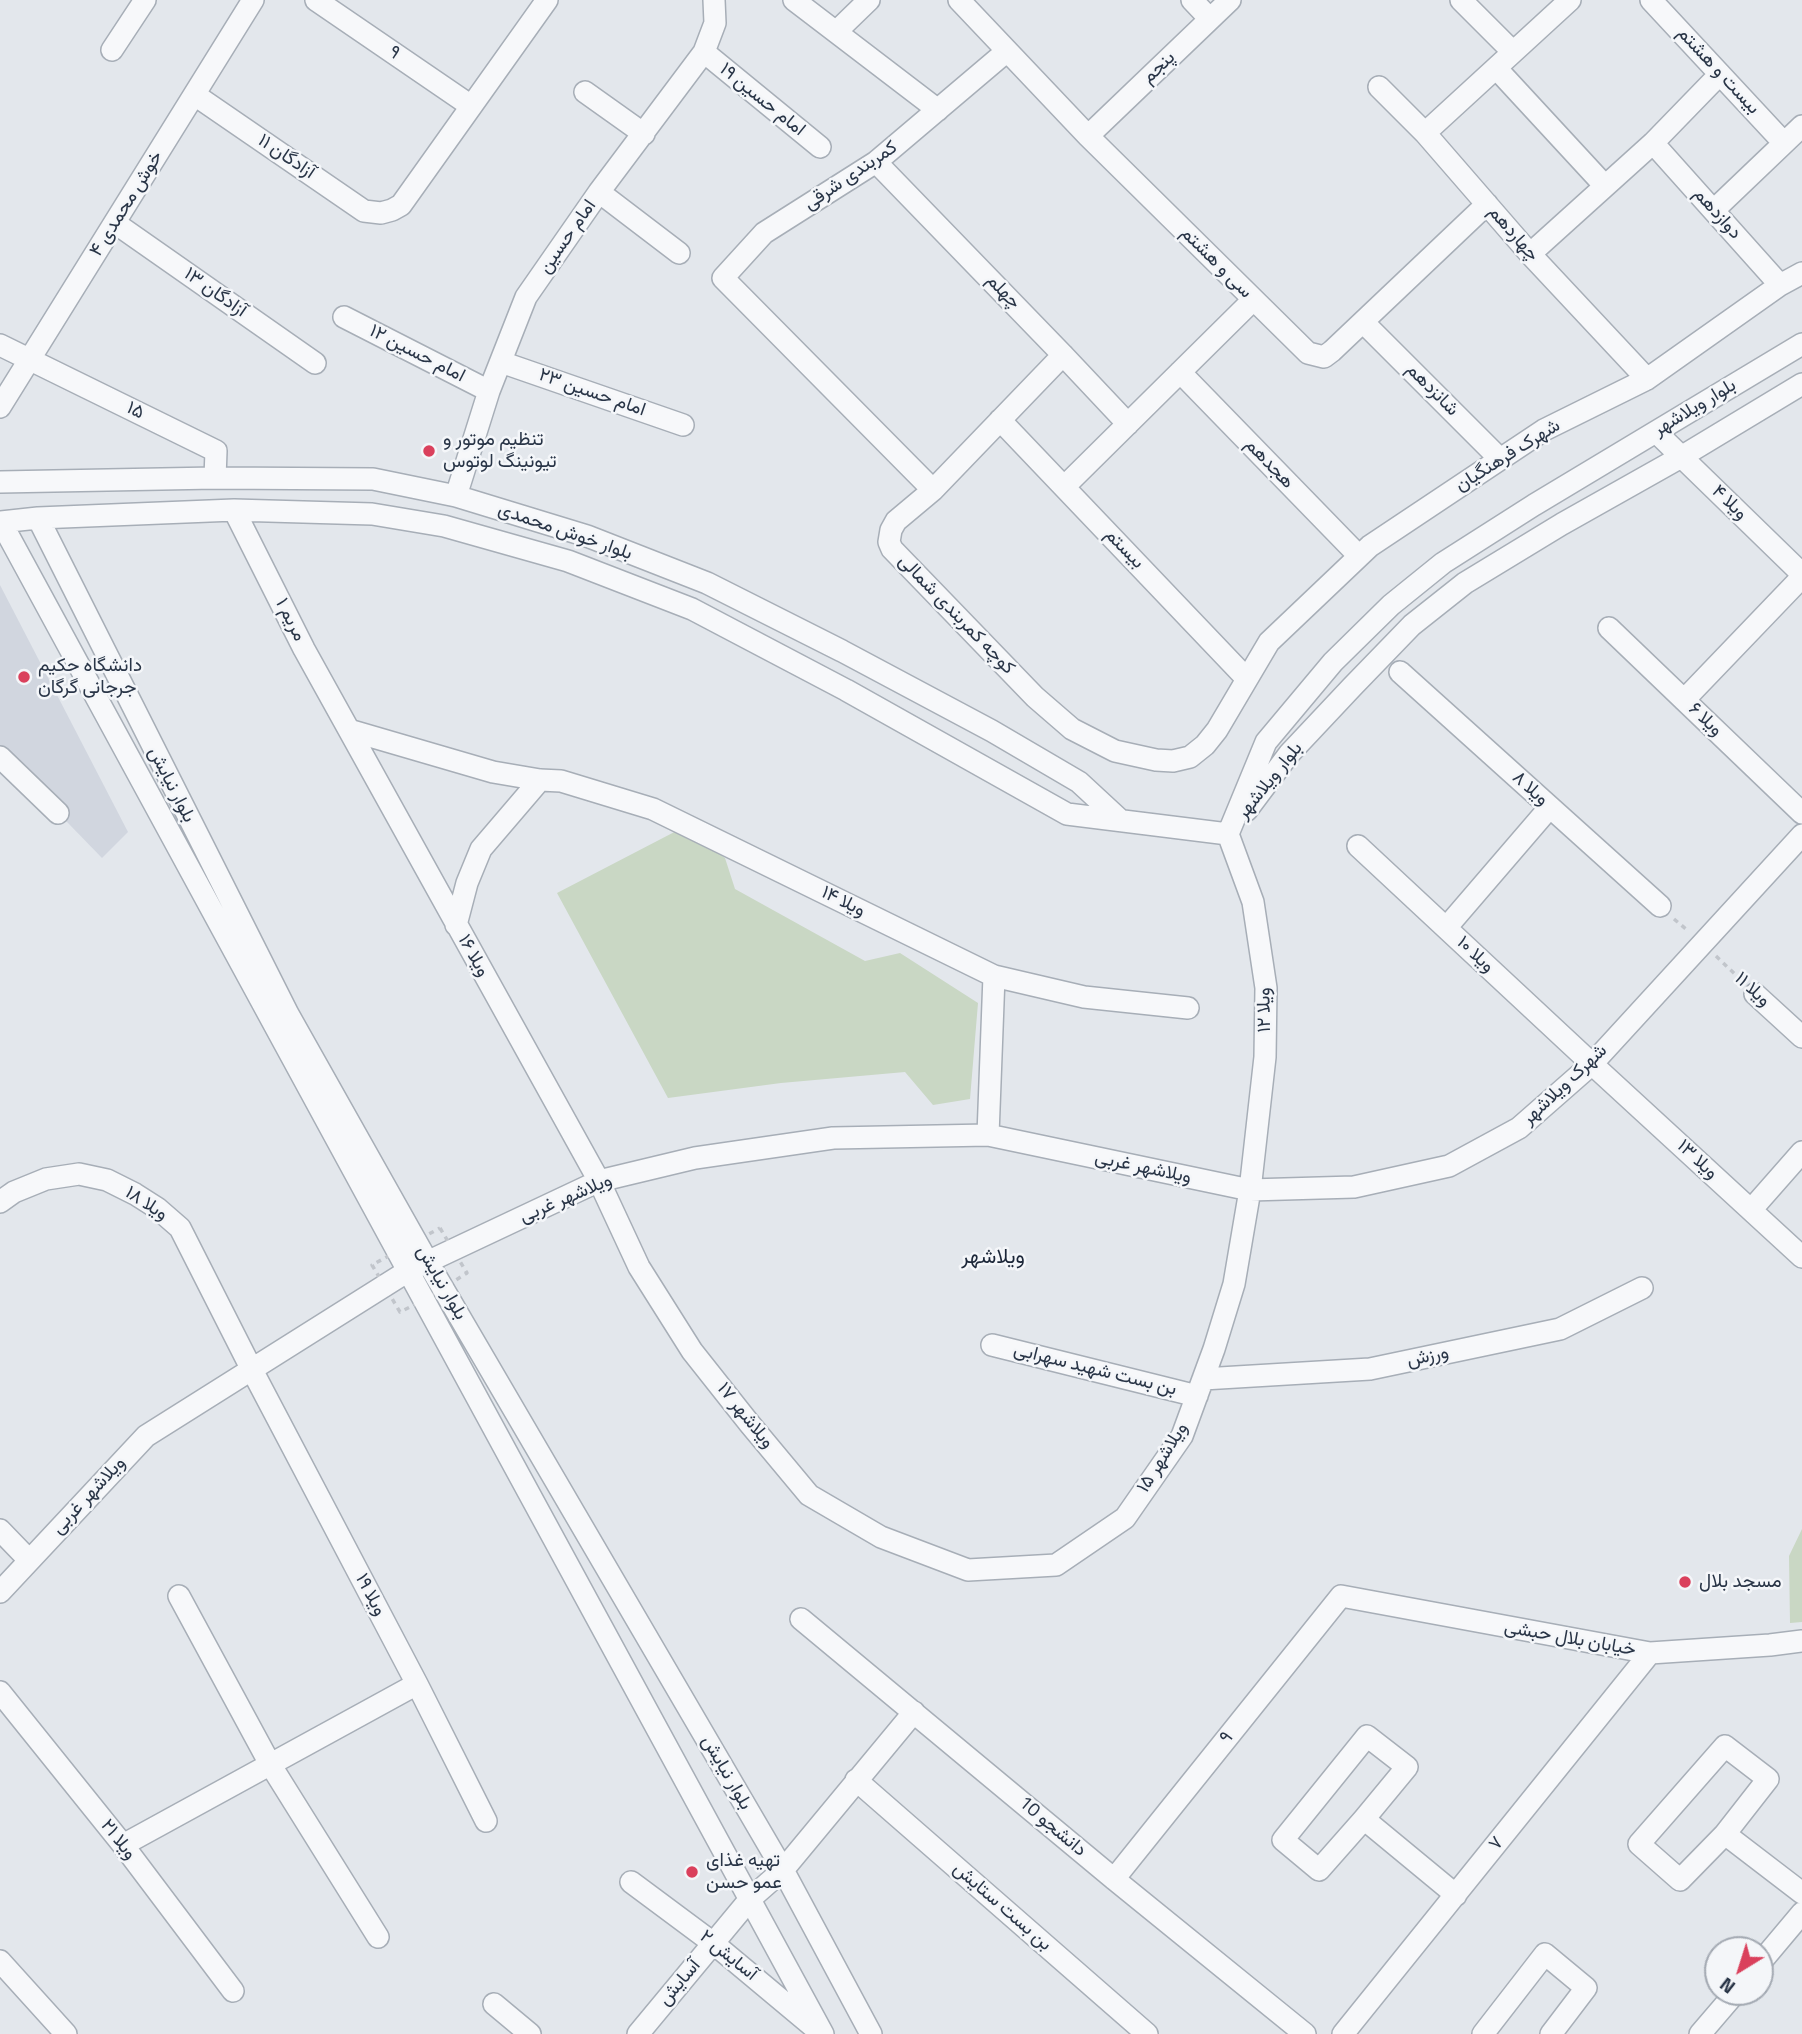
<!DOCTYPE html>
<meta charset="utf-8">
<style>
body{margin:0}
#map{position:relative;width:1802px;height:2034px;overflow:hidden;background:#e3e7ec;font-family:"Titillium Web",sans-serif}
canvas{display:block}
.north{position:absolute;left:1704px;top:1936px;width:70px;height:70px;box-sizing:border-box;background:#f4f6f9;border:2px solid #a3a9b2;border-radius:50%;rotate:218deg;font-size:19px;font-weight:700;line-height:28px;text-align:center;color:#293547}
.north::after{content:'';display:block;margin:auto;width:24px;height:32px;background:#da405c;clip-path:polygon(50% 0,100% 100%,50% 72%,0 100%)}
</style>
<div id="map">
<canvas width="1802" height="2034"></canvas>
<div class="north">N</div>
</div>
<script>
const g = document.querySelector('canvas').getContext('2d');
g.lineJoin = 'round';
function fill(path, color) {
  g.fillStyle = color;
  g.fill(path, 'evenodd');
}
function toPath(rows) {
  const path = new Path2D();
  for (const r of rows) {
    path.moveTo(r[0], r[1]);
    for (let i = 2; i < r.length; i += 2) path.lineTo(r[i], r[i + 1]);
  }
  return path;
}
function strokePath(path, color, width, dash) {
  g.strokeStyle = color;
  g.lineWidth = width;
  g.lineCap = dash ? 'butt' : 'round';
  g.setLineDash(dash || []);
  g.stroke(path);
}
function drawText(font, color, halo, rows, align = 'center') {
  g.font = font + ' "Titillium Web",Vazirmatn,sans-serif';
  g.lineWidth = 5;
  g.setLineDash([]);
  g.textBaseline = 'middle';
  g.strokeStyle = halo;
  g.fillStyle = color;
  for (const [text, x, y, turn = 0] of rows) {
    g.save();
    g.translate(x, y);
    g.rotate((+turn || 0) * Math.PI / 180);
    g.textAlign = isNaN(turn) ? turn : align;
    if (halo) g.strokeText(text, 0, 0);
    g.fillText(text, 0, 0);
    g.restore();
  }
}
const built = toPath([
 [0,585,128,832,102,858,0,753]
]);
const green = toPath([
 [684,827,725,858,735,889,865,961,900,953,978,1003,970,1099,933,1105,905,1072,781,1083,668,1098,557,893],
 [1802,1529,1802,1622,1790,1623,1789,1556]
]);
const path = toPath([
 [1674,919,1687,930],
 [1716,956,1741,980],
 [440,1228,467,1273,424,1300,400,1312,372,1265,440,1228]
]);
const minor = toPath([
 [316,0,471,106],
 [794,0,938,110],
 [959,0,1088,136,1308,353,1324,357,1332,351,1487,204],
 [1192,0,1210,19],
 [1461,0,1513,52],
 [1651,0,1784,143],
 [837,31,869,0],
 [112,50,145,0],
 [704,52,820,147],
 [1496,68,1605,186],
 [1379,87,1425,133,1530,254,1647,379],
 [585,92,644,134],
 [195,95,364,211,381,213,392,210,401,205,547,0],
 [1425,133,1570,0],
 [1088,136,1230,0],
 [1653,143,1780,285],
 [876,162,1063,355,1128,424],
 [599,192,679,253],
 [1714,210,1802,126],
 [115,223,315,363],
 [1530,254,1653,143,1720,74],
 [344,317,489,391],
 [1363,322,1500,459],
 [0,345,216,451,215,478],
 [1063,355,933,490,896,521,891,530,889,542,892,549,1035,697,1072,729,1115,751,1156,760,1173,761,1190,757,1205,745,1217,730,1269,642,1370,546,1544,430,1647,379,1780,285,1802,273],
 [501,362,683,425],
 [1180,372,1359,556],
 [0,407,253,0],
 [1000,420,1247,679],
 [1656,432,1802,574],
 [0,482,215,478,373,479,456,496,587,536,707,583,842,651,992,731,1079,782,1119,819],
 [1064,487,1253,300],
 [933,490,723,278,764,233,876,162,1007,51],
 [456,496,489,391,526,297,599,192,704,52,715,23,714,0],
 [234,510,304,649,599,1181,639,1267,692,1351,749,1423,809,1495,881,1537,968,1570,1056,1565,1125,1518,1182,1436,1214,1349,1234,1284,1250,1190,1265,1057,1266,988,1253,902,1228,834],
 [38,518,288,1014,427,1261,783,1870,871,2034],
 [0,522,38,518,234,510,372,514,444,526,568,561,692,609,846,690,1067,814,1228,834],
 [1,522,823,2034],
 [1609,628,1802,813],
 [1400,672,1660,906],
 [1684,700,1802,577],
 [349,730,493,772,540,780,561,781,653,809,994,976,988,1135],
 [0,757,58,813],
 [1247,810,1289,754,1352,687,1412,625,1465,583,1562,524,1681,457,1802,384],
 [1228,834,1266,742,1333,662,1391,605,1443,563,1534,505,1802,344],
 [1358,846,1592,1064,1802,1257],
 [456,925,467,883,481,849,540,780],
 [1446,928,1550,807],
 [994,976,1084,997,1188,1008],
 [1755,994,1802,1037],
 [0,1202,14,1192,46,1179,79,1174,107,1180,135,1194,157,1208,180,1228,252,1370,417,1684,486,1821],
 [1751,1210,1802,1152],
 [992,1345,1197,1396],
 [1203,1379,1370,1369,1560,1329,1642,1288],
 [0,1530,29,1560],
 [0,1592,146,1436,408,1271,599,1181,695,1158,833,1138,988,1135,1250,1190,1354,1187,1449,1166,1519,1128,1592,1064,1802,835],
 [179,1596,270,1764,378,1937],
 [801,1619,1114,1879,1305,2034],
 [0,1692,123,1845,233,1991],
 [1725,1746,1768,1779,1725,1834,1680,1880,1639,1844,1725,1746],
 [856,1780,1147,2034],
 [1364,1819,1319,1870,1283,1840,1367,1736,1407,1767,1364,1819,1456,1895],
 [1725,1834,1802,1893],
 [123,1845,417,1684],
 [1114,1879,1341,1596,1650,1653,1770,1645,1802,1641],
 [631,1882,713,1943,816,2029],
 [0,1961,66,2034],
 [1760,1963,1802,1913],
 [494,2004,530,2034],
 [638,2034,750,1899,783,1870,914,1712],
 [1343,2034,1650,1653],
 [1483,2034,1545,1954,1586,1988,1551,2034],
 [1700,2034,1736,1992]
]);
const markers = [
 [429,451,7,"#da405c"],
 [24,677,7,"#da405c"],
 [1685,1582,7,"#da405c"],
 [692,1872,7,"#da405c"]
];
const streetNames = [
 ["۹",394,53,35],
 ["پنجم",1159,68,-44],
 ["بیست و هشتم",1718,71,47],
 ["امام حسین ۱۹",762,100,39],
 ["آزادگان ۱۱",286,157,34],
 ["کمربندی شرقی",851,176,-34],
 ["خوش محمدی ۴",127,204,-58],
 ["دوازدهم",1717,214,48],
 ["چهاردهم",1513,234,49],
 ["امام حسین",568,237,-55],
 ["سی و هشتم",1216,263,45],
 ["چهلم",1003,292,46],
 ["آزادگان ۱۳",215,293,35],
 ["امام حسین ۱۲",417,354,27],
 ["شانزدهم",1432,390,45],
 ["امام حسین ۲۳",592,393,19],
 ["بلوار ویلاشهر",1695,408,-31],
 ["۱۵",135,411,26],
 ["شهرک فرهنگیان",1508,456,-32],
 ["هجدهم",1269,464,46],
 ["۴ ویلا",1729,503,44],
 ["بلوار خوش محمدی",565,532,19],
 ["بیستم",1124,549,46],
 ["کوچه کمربندی شمالی",956,615,46],
 ["۱ مریم",290,620,63],
 ["۶ ویلا",1705,720,44],
 ["بلوار ویلاشهر",1270,781,-51],
 ["بلوار نیایش",171,785,63],
 ["ویلا ۸",1530,789,42],
 ["۱۴ ویلا",843,902,26],
 ["۱۰ ویلا",1475,955,43],
 ["۱۶ ویلا",473,956,61],
 ["۱۱ ویلا",1752,990,43],
 ["ویلا ۱۲",1265,1010,-91],
 ["شهرک ویلاشهر",1565,1085,-43],
 ["۱۳ ویلا",1697,1160,43],
 ["ویلاشهر غربی",1143,1168,12],
 ["ویلاشهر غربی",566,1199,-23],
 ["ویلا ۱۸",146,1204,33],
 ["بلوار نیایش",441,1283,60],
 ["ورزش",1428,1357,-12],
 ["بن بست شهید سهرابی",1095,1370,14],
 ["ویلاشهر ۱۷",745,1416,51],
 ["ویلاشهر ۱۵",1163,1458,-58],
 ["ویلاشهر غربی",89,1496,-47],
 ["۱۹ ویلا",370,1595,62],
 ["خیابان بلال حبشی",1570,1639,10],
 ["۹",1227,1738,-51],
 ["بلوار نیایش",726,1773,60],
 ["دانشجو 10",1052,1827,40],
 ["ویلا ۲۱",118,1840,52],
 ["۷",1497,1844,-51],
 ["بن بست ستایش",1002,1907,41],
 ["۲ آسایش",728,1956,39],
 ["آسایش",680,1983,-50]
];
const poiNames = [
 ["تنظیم موتور و",443,440],
 ["تیونینگ لوتوس",443,462],
 ["دانشگاه حکیم",38,666],
 ["جرجانی گرگان",38,688],
 ["مسجد بلال",1699,1582],
 ["تهیه غذای",706,1861],
 ["عمو حسن",706,1883]
];
const neighbourhoodNames = [
 ["ویلاشهر",993,1258]
];
fill(built, '#d1d6df');
fill(green, '#c9d7c4');
strokePath(minor, '#a7aeb7', 24);
strokePath(path, '#c1c5cb', 3.5, [5, 5]);
strokePath(minor, '#f7f8fa', 21);
for (const [x, y, r, color] of markers) {
  const dot = new Path2D();
  dot.arc(x, y, r, 0, 2 * Math.PI);
  g.fillStyle = color;
  g.fill(dot);
  strokePath(dot, '#f4f6f9', 2.5);
}
drawText('19px', '#293547', '#f4f6f9', streetNames);
drawText('19px', '#293547', '#f4f6f9', poiNames, 'left');
drawText('21px', '#1b2638', '#f4f6f9', neighbourhoodNames);
</script>
